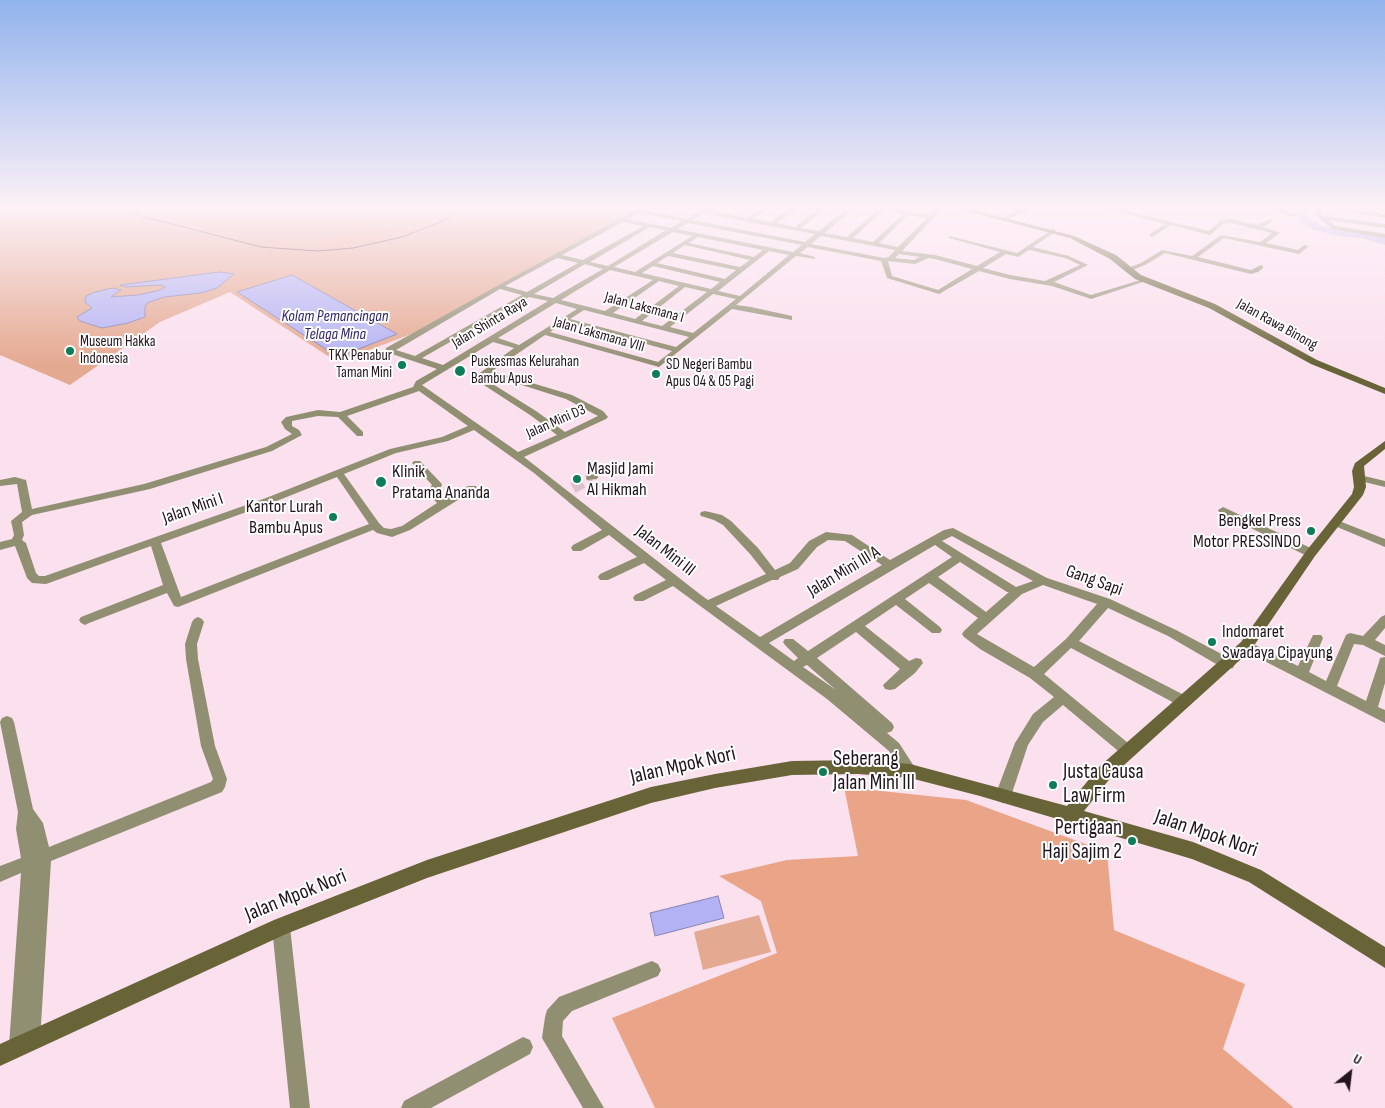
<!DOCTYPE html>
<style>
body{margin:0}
#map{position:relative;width:1385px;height:1108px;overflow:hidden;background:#fbe0ee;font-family:"Sofia Sans Condensed",sans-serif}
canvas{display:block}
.north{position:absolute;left:1325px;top:1048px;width:50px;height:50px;-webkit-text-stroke:4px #fff;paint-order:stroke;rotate:29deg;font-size:14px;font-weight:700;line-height:20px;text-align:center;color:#23141c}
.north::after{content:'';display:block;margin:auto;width:18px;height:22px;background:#23141c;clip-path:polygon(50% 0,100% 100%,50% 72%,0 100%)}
</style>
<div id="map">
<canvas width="1385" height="1108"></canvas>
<div class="north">U</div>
</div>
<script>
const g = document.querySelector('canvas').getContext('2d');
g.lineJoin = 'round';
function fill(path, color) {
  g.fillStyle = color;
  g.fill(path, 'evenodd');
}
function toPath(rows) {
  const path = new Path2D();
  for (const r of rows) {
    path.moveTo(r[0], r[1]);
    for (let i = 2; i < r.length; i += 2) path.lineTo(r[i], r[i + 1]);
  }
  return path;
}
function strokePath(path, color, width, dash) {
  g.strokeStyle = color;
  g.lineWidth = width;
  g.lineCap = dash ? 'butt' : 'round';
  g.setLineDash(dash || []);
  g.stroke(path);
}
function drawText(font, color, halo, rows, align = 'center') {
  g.font = font + ' "Sofia Sans Condensed",sans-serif';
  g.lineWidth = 4;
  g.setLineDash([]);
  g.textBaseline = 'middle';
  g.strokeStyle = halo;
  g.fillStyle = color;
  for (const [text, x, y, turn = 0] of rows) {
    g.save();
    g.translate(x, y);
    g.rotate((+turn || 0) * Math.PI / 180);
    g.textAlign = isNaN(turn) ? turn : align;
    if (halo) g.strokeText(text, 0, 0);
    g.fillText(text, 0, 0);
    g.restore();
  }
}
const green = toPath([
 [0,209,637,209,414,333,337,362,230,292,160,322,70,385,0,355],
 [759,915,771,952,703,970,694,932]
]);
const forest = toPath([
 [368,214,372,214,368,218,367,222,373,227,387,229,406,228,409,232,374,241,330,247,333,238,342,229],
 [844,787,966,800,1107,852,1114,930,1245,984,1223,1049,1294,1108,655,1108,612,1018,777,953,761,901,719,876,787,860,858,856]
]);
const water = toPath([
 [220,272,234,274,217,288,201,293,164,297,147,303,145,307,145,317,128,323,102,328,80,321,77,317,92,308,85,302,86,296,95,292,113,288,121,290,111,297,138,295,160,290,165,287,161,285,126,287,120,285,220,272],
 [292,275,397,334,338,357,237,292,292,275],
 [718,896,724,918,655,936,650,913,718,896]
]);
const river = toPath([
 [1293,209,1304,209,1309,218,1322,226,1338,230,1363,232,1385,237,1385,245,1362,238,1338,236,1314,230,1301,222,1293,209]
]);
const streetTunnel = toPath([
 [573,488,591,478]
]);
const street = toPath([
 [637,209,686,219,698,212,696,209,709,209,747,218,759,209,766,209,753,219,771,222,789,209,796,209,777,223,795,227,818,209,825,209,801,228,819,231,846,209,853,209,825,233,847,237,878,209,897,209,930,215,935,209,942,209,902,251,935,255,977,266,1000,252,949,238,949,236,1017,253,1053,229,1055,230,1055,232,1033,247,1069,256,1088,265,1054,282,1091,295,1144,279,1149,280,1091,299,1052,286,1010,279,979,271,939,294,887,278,881,261,808,247,800,253,815,257,815,259,796,256,736,305,751,307,792,316,792,320,732,309,659,367,545,335,492,371,572,395,603,411,608,417,606,419,524,457,701,595,708,600,766,574,750,554,723,525,714,520,701,516,700,514,701,512,705,511,722,515,731,521,758,548,775,570,790,563,809,541,826,532,852,535,890,560,944,530,953,528,1047,578,1110,599,1176,630,1233,660,1235,664,1233,668,1228,669,1223,668,1168,636,1108,608,1079,641,1188,697,1190,701,1188,705,1183,707,1178,705,1071,648,1044,674,1133,747,1135,751,1133,755,1128,757,1123,755,1063,705,1043,722,1028,745,1011,796,1008,801,1003,803,998,801,995,796,1015,743,1033,714,1054,697,1030,678,980,649,964,637,962,634,964,631,978,618,929,583,905,599,940,627,942,630,940,633,932,633,896,605,865,626,909,661,916,658,921,659,923,663,915,673,895,689,890,690,885,689,883,685,900,669,856,632,817,658,892,723,894,727,892,731,887,733,899,743,917,771,915,776,910,777,905,776,889,751,827,699,673,586,643,601,635,601,633,598,635,595,666,580,644,563,608,580,600,580,598,577,600,574,637,557,609,535,581,551,573,551,571,548,573,545,602,530,534,473,474,430,448,441,396,453,344,474,379,523,384,528,391,529,402,526,437,503,427,492,432,485,414,465,412,463,414,461,420,461,441,483,442,485,438,492,445,498,468,486,476,486,477,488,410,530,392,537,377,533,373,530,178,607,174,606,167,593,89,623,85,625,81,623,79,620,81,617,163,585,151,546,46,584,32,583,27,578,15,546,0,550,0,542,12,539,14,535,11,521,22,512,17,484,0,486,0,480,15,477,26,480,32,509,144,484,266,447,292,434,285,429,281,422,286,417,318,410,340,412,413,387,416,381,437,369,386,352,386,348,497,286,637,209],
 [884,210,903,214,873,242,853,238,884,210],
 [639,213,682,221,671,228,628,219,639,213],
 [704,213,748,222,815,234,805,242,692,220,704,213],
 [908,215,927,218,898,247,879,243,908,215],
 [623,222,643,226,583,260,562,255,623,222],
 [688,223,802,245,793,252,677,229,688,223],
 [650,227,666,230,608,266,590,262,650,227],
 [673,232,692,236,635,272,614,267,673,232],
 [821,236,848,241,895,250,889,257,884,258,811,244,821,236],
 [698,237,763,250,754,257,689,243,698,237],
 [685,245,750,260,740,267,673,253,685,245],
 [1029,250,1065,258,1080,265,1045,281,1010,275,983,268,1006,254,1018,257,1029,250],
 [769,251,789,255,740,296,718,291,769,251],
 [899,254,920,257,914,260,895,258,899,254],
 [668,256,736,270,725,279,657,263,668,256],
 [557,258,578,263,527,292,505,286,557,258],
 [928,258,935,259,972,269,938,290,892,276,888,261,915,264,928,258],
 [585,264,603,269,553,298,534,294,585,264],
 [653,266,720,282,711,289,642,273,653,266],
 [610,270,653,280,605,311,561,300,610,270],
 [659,281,679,286,635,319,613,313,659,281],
 [685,287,707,292,662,326,642,321,685,287],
 [500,289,522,295,415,356,396,350,500,289],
 [713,294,736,299,693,333,670,327,713,294],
 [529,297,548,301,443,365,422,358,529,297],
 [556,303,577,309,519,345,498,338,556,303],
 [584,310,689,337,676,347,570,319,584,310],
 [565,322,672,351,658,362,550,332,565,322],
 [493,342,514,348,473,378,530,415,557,435,518,452,422,385,493,342],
 [487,374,566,399,598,416,565,432,536,411,483,378,487,374],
 [419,391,468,426,442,437,390,449,266,498,45,576,39,576,36,573,26,543,22,540,24,535,22,522,32,515,150,489,272,451,302,435,299,430,292,426,292,421,318,416,338,417,357,436,363,436,363,432,347,416,419,391],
 [337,477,369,524,181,597,161,543,274,502,337,477],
 [952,536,1033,581,1016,587,942,541,952,536],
 [828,540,845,541,882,565,760,637,716,606,772,580,778,580,780,577,798,569,817,547,828,540],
 [935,545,952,557,808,651,793,639,785,639,783,642,785,645,798,658,794,661,769,643,935,545],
 [960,562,1007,592,1009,592,986,612,938,577,960,562],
 [1043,585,1097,604,1066,639,1034,667,977,634,1022,594,1043,585],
 [807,665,836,690,803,667,807,665],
 [1021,209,1030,209,1007,220,1002,219,1021,209],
 [1107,209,1119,209,1209,231,1221,220,1231,219,1257,225,1270,219,1272,220,1272,222,1263,227,1280,233,1266,243,1298,250,1304,245,1309,246,1299,254,1224,238,1198,257,1251,270,1261,265,1263,266,1263,268,1258,272,1251,274,1165,253,1145,265,1127,272,1125,271,1125,269,1141,263,1162,250,1192,256,1221,235,1260,242,1272,233,1231,223,1223,224,1210,235,1171,225,1152,237,1150,236,1150,234,1165,224,1107,209],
 [1269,209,1280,209,1297,215,1294,217,1269,209],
 [1314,209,1320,209,1323,216,1385,224,1385,228,1328,220,1336,226,1385,234,1385,238,1332,229,1319,218,1314,209],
 [1333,209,1351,209,1385,214,1385,218,1333,209],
 [593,474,597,475,598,477,597,479,587,480,586,478,587,476,593,474],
 [1360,475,1385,481,1385,487,1356,480,1355,478,1356,476,1360,475],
 [1223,507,1315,550,1317,553,1311,557,1307,556,1219,512,1218,510,1223,507],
 [1334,519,1385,539,1385,547,1330,524,1329,522,1334,519],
 [1385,615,1385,628,1375,640,1385,645,1385,656,1363,645,1354,644,1337,686,1366,701,1379,662,1380,658,1385,657,1385,683,1378,707,1385,710,1385,723,1241,649,1240,646,1241,643,1246,641,1251,643,1298,666,1313,635,1321,635,1323,638,1309,672,1326,681,1346,635,1350,633,1363,636,1381,617,1385,615],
 [198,617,202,619,204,622,197,644,198,659,215,746,227,779,225,787,222,792,51,861,40,1041,37,1048,30,1051,27,1049,26,1053,19,1056,12,1053,9,1046,21,873,0,882,0,866,21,858,16,829,18,812,0,722,2,718,7,716,12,718,14,722,33,809,43,823,49,847,211,782,213,779,201,746,186,659,185,644,192,622,194,619,198,617],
 [281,918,287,921,290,927,310,1108,290,1108,272,927,275,921,281,918],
 [652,961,658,964,661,970,658,976,572,1011,563,1021,562,1036,604,1108,583,1108,542,1038,545,1017,547,1010,559,997,652,961],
 [523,1037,530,1040,533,1047,530,1054,431,1108,401,1108,404,1101,523,1037]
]);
const secondary = toPath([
 [958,209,971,209,1074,236,1116,255,1141,275,1215,304,1317,360,1385,388,1385,394,1311,364,1209,308,1135,279,1110,259,1070,238,958,209],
 [1385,441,1385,449,1364,466,1366,487,1363,495,1315,556,1251,650,1112,776,1084,811,1193,842,1261,870,1385,947,1385,968,1249,882,1192,859,980,796,910,778,858,774,792,775,715,788,651,803,427,878,286,934,0,1066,0,1044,274,920,427,860,651,787,715,774,792,761,858,760,910,764,1067,806,1100,766,1241,642,1307,550,1352,494,1354,487,1352,471,1355,463,1385,441]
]);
const tram = toPath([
 [114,209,261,247,318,251,353,248,402,237,441,222,460,209]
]);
const markers = [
 [70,351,5,"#0d7c58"],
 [402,365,5,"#0d7c58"],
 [460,371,6,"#0d7c58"],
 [656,374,5,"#0d7c58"],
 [577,479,5,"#0d7c58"],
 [381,482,6,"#0d7c58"],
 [333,517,5,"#0d7c58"],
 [1311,531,5,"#0d7c58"],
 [1212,642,5,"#0d7c58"],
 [823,772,5,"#0d7c58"],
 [1053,785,5,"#0d7c58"],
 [1132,841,5,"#0d7c58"]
];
const farStreetnames = [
 ["Jalan Laksmana I",644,308,15],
 ["Jalan Shinta Raya",490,323,-31],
 ["Jalan Rawa Binong",1277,325,29],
 ["Jalan Laksmana VIII",599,335,16],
 ["Jalan Mini D3",556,422,-24]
];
const farPoinames = [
 ["Museum Hakka",80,342],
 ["Indonesia",80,359],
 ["TKK Penabur",392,356,"right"],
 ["Taman Mini",392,373,"right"],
 ["Puskesmas Kelurahan",471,362],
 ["Bambu Apus",471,379],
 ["SD Negeri Bambu",666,365],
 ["Apus 04 & 05 Pagi",666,382]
];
const farWaternames = [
 ["Kolam Pemancingan",335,317],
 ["Telaga Mina",335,335]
];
const poiNames = [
 ["Masjid Jami",587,469],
 ["Al Hikmah",587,490],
 ["Klinik",392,472],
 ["Pratama Ananda",392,493],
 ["Kantor Lurah",323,507,"right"],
 ["Bambu Apus",323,528,"right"],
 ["Bengkel Press",1301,521,"right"],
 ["Motor PRESSINDO",1301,542,"right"],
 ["Indomaret",1222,632],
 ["Swadaya Cipayung",1222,653]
];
const streetNames = [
 ["Jalan Mini I",193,509,-19],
 ["Jalan Mini III",665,551,38],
 ["Jalan Mini III A",844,572,-31],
 ["Gang Sapi",1094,581,20]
];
const nearPoinames = [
 ["Seberang",833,760],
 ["Jalan Mini III",833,784],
 ["Justa Causa",1063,773],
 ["Law Firm",1063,797],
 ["Pertigaan",1122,829,"right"],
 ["Haji Sajim 2",1122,853,"right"]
];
const nearStreetnames = [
 ["Jalan Mpok Nori",683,766,-13],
 ["Jalan Mpok Nori",1206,834,19],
 ["Jalan Mpok Nori",296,896,-22]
];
fill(green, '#e4a991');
fill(forest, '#eaa487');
fill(water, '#b2b2f4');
strokePath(water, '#8783b3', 1);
fill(river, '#b2b2f4');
strokePath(streetTunnel, '#dbc1ce', 11, [11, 5.5]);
fill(street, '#918f72');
fill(secondary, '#686438');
strokePath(tram, '#493741', 1);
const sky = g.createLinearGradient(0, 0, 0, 365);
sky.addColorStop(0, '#92b3ed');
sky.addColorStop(0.57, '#fdf1f7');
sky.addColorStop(1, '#fdf1f700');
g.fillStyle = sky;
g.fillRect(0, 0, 1385, 365);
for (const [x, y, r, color] of markers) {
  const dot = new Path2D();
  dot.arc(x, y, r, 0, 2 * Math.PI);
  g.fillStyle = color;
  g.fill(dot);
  strokePath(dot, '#fff', 2);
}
drawText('15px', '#23141c', '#fff', farStreetnames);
drawText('15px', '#23141c', '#fff', farPoinames, 'left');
drawText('italic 16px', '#2f246e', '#fff', farWaternames);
drawText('18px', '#23141c', '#fff', poiNames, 'left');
drawText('18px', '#23141c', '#fff', streetNames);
drawText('21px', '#23141c', '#fff', nearPoinames, 'left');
drawText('21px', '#23141c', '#fff', nearStreetnames);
</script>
